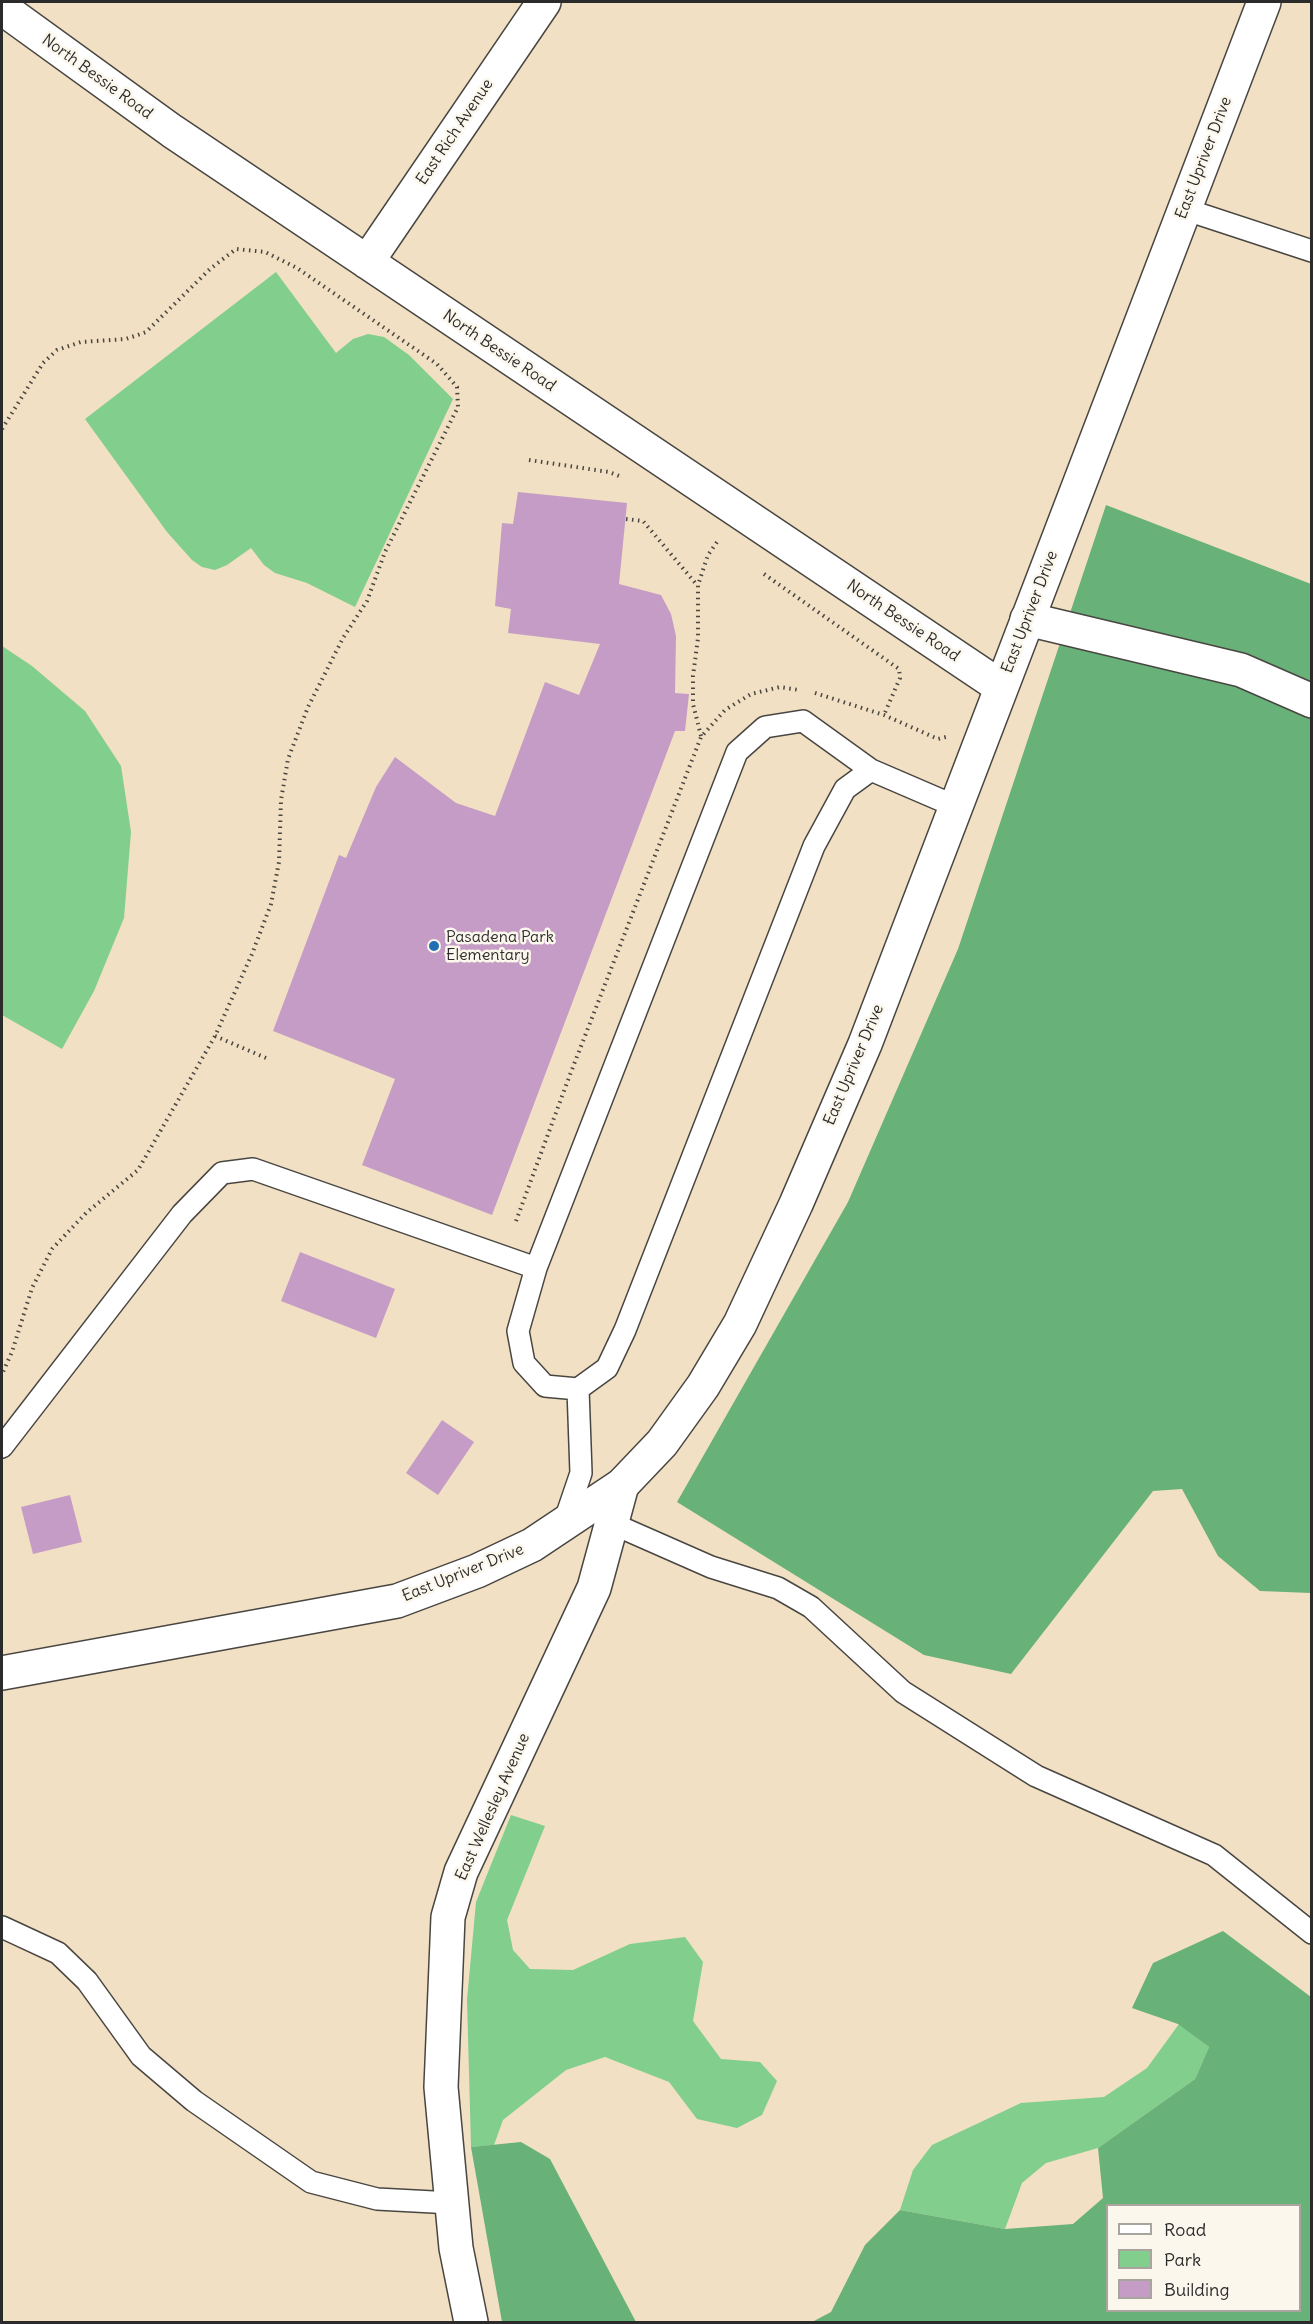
<!DOCTYPE html>
<style>
body{margin:0}
#map{position:relative;width:1313px;height:2324px;overflow:hidden;background:#f1e0c3;font-family:Delius,sans-serif}
canvas{display:block}
.frame{position:absolute;inset:0;border:3px solid #2b2b2b;pointer-events:none}
.legend{position:absolute;left:1106px;top:2204px;width:195px;height:108px;box-sizing:border-box;background:#fbf7ec;border:2px solid #a8a59f;margin:0;padding:8px 10px;list-style:none;font-size:18px;color:#2b2b2b}
.legend li{display:flex;align-items:center;gap:12px;height:30px}
.legend b{width:30px;border:2px solid #a8a59f}
</style>
<div id="map">
<canvas width="1313" height="2324"></canvas>
<div class="frame"></div>
<ul class="legend">
<li><b style="height:8px;background:#fff"></b>Road</li>
<li><b style="height:16px;background:#81ce8d"></b>Park</li>
<li><b style="height:16px;background:#c59cc5"></b>Building</li>
</ul>
</div>
<script>
const g = document.querySelector('canvas').getContext('2d');
g.lineJoin = 'round';
function fill(path, color) {
  g.fillStyle = color;
  g.fill(path, 'evenodd');
}
function toPath(rows) {
  const path = new Path2D();
  for (const r of rows) {
    path.moveTo(r[0], r[1]);
    for (let i = 2; i < r.length; i += 2) path.lineTo(r[i], r[i + 1]);
  }
  return path;
}
function strokePath(path, color, width, dash) {
  g.strokeStyle = color;
  g.lineWidth = width;
  g.lineCap = dash ? 'butt' : 'round';
  g.setLineDash(dash || []);
  g.stroke(path);
}
function drawText(font, color, halo, rows, align = 'center') {
  g.font = font + ' Delius,sans-serif';
  g.lineWidth = 5;
  g.setLineDash([]);
  g.textBaseline = 'middle';
  g.strokeStyle = halo;
  g.fillStyle = color;
  for (const [text, x, y, turn = 0] of rows) {
    g.save();
    g.translate(x, y);
    g.rotate((+turn || 0) * Math.PI / 180);
    g.textAlign = isNaN(turn) ? turn : align;
    if (halo) g.strokeText(text, 0, 0);
    g.fillText(text, 0, 0);
    g.restore();
  }
}
const green = toPath([
 [276,272,336,353,353,339,368,334,384,337,409,355,453,399,355,607,307,583,275,573,264,565,251,548,227,565,215,570,202,567,192,560,167,532,85,419],
 [2,646,32,666,85,711,121,766,131,832,124,918,94,991,62,1049,2,1015],
 [511,1815,545,1826,507,1920,513,1950,530,1969,573,1970,630,1944,685,1937,703,1962,693,2021,721,2059,760,2062,777,2081,762,2115,737,2128,697,2119,669,2082,605,2057,566,2070,503,2120,494,2145,471,2147,467,2000,476,1902],
 [1179,2024,1209,2047,1195,2079,1098,2148,1046,2163,1022,2183,1005,2229,900,2210,913,2170,932,2145,1021,2103,1104,2097,1147,2068]
]);
const forest = toPath([
 [1106,505,1311,584,1311,1593,1260,1591,1218,1556,1182,1489,1153,1491,1011,1674,924,1655,677,1502,848,1202,958,949],
 [1223,1931,1311,1997,1311,2322,812,2322,831,2312,865,2245,900,2210,1005,2229,1073,2224,1103,2198,1098,2148,1195,2079,1209,2047,1178,2024,1132,2008,1153,1963],
 [1108,2206,1300,2206,1300,2310,1108,2310],
 [521,2142,550,2159,636,2322,502,2322,471,2147]
]);
const building = toPath([
 [518,492,627,503,619,584,661,595,671,614,676,636,675,693,689,694,685,731,675,731,492,1215,362,1165,395,1079,273,1031,339,855,346,858,376,787,395,757,456,803,495,816,545,682,579,695,600,644,508,633,511,609,495,606,502,523,513,524],
 [300,1252,395,1289,376,1338,281,1301],
 [442,1420,474,1442,438,1495,406,1473],
 [70,1495,82,1542,33,1554,21,1507]
]);
const path = toPath([
 [2,429,43,363,57,350,81,342,126,339,146,332,210,269,236,249,265,252,297,268,437,364,457,387,458,407,385,552,367,601,343,638,308,707,288,759,281,800,279,862,271,904,252,954,215,1036,138,1170,86,1213,52,1249,32,1288,12,1352,2,1374],
 [529,460,609,472,619,476],
 [626,519,643,521,697,585],
 [764,574,899,669,900,678,884,715],
 [815,693,884,715,938,739,946,737],
 [701,736,693,704,693,676,698,638,698,585,708,555,717,542],
 [215,1036,266,1058],
 [516,1221,571,1072,701,737,725,710,751,694,780,687,799,690]
]);
const service = toPath([
 [1184,209,1312,251],
 [871,770,845,789,814,846,625,1330,607,1368,578,1389,545,1386,524,1363,518,1331,536,1268,737,752,765,727,803,721,871,770,957,807],
 [2,1447,182,1214,222,1173,253,1169,536,1268],
 [564,1523,581,1473,578,1389],
 [611,1523,711,1567,778,1588,811,1607,903,1692,1036,1776,1214,1855,1312,1933],
 [2,1927,58,1953,87,1981,141,2056,194,2101,311,2182,377,2199,452,2203]
]);
const minor = toPath([
 [2,8,172,131,1001,687],
 [367,262,544,2],
 [1027,619,1241,670,1312,701],
 [471,2322,456,2248,441,2087,448,1917,461,1872,594,1588,622,1485]
]);
const secondary = toPath([
 [2,1673,397,1601,477,1571,532,1545,622,1485,662,1443,703,1386,740,1324,796,1204,865,1044,1264,2]
]);
const markers = [
 [434,946,6,"#1f6fb2"]
];
const streetNames = [
 ["North Bessie Road",97,77,36],
 ["East Rich Avenue",455,132,-56],
 ["East Upriver Drive",1204,158,-69],
 ["North Bessie Road",499,351,34],
 ["East Upriver Drive",1030,612,-69],
 ["North Bessie Road",903,621,34],
 ["East Upriver Drive",854,1065,-67],
 ["East Upriver Drive",463,1573,-22],
 ["East Wellesley Avenue",493,1807,-66]
];
const poiNames = [
 ["Pasadena Park",446,937],
 ["Elementary",446,955]
];
fill(green, '#81ce8d');
fill(forest, '#68b178');
fill(building, '#c59cc5');
strokePath(service, '#494642', 24);
strokePath(minor, '#494642', 36);
strokePath(secondary, '#494642', 36);
strokePath(path, '#494642', 4, [1.5, 4.5]);
strokePath(service, '#fff', 21);
strokePath(minor, '#fff', 33);
strokePath(secondary, '#fff', 33);
for (const [x, y, r, color] of markers) {
  const dot = new Path2D();
  dot.arc(x, y, r, 0, 2 * Math.PI);
  g.fillStyle = color;
  g.fill(dot);
  strokePath(dot, '#fbf7ec', 2);
}
drawText('16px', '#2b2b2b', '#fbf7ec', streetNames);
drawText('16px', '#2b2b2b', '#fbf7ec', poiNames, 'left');
</script>
